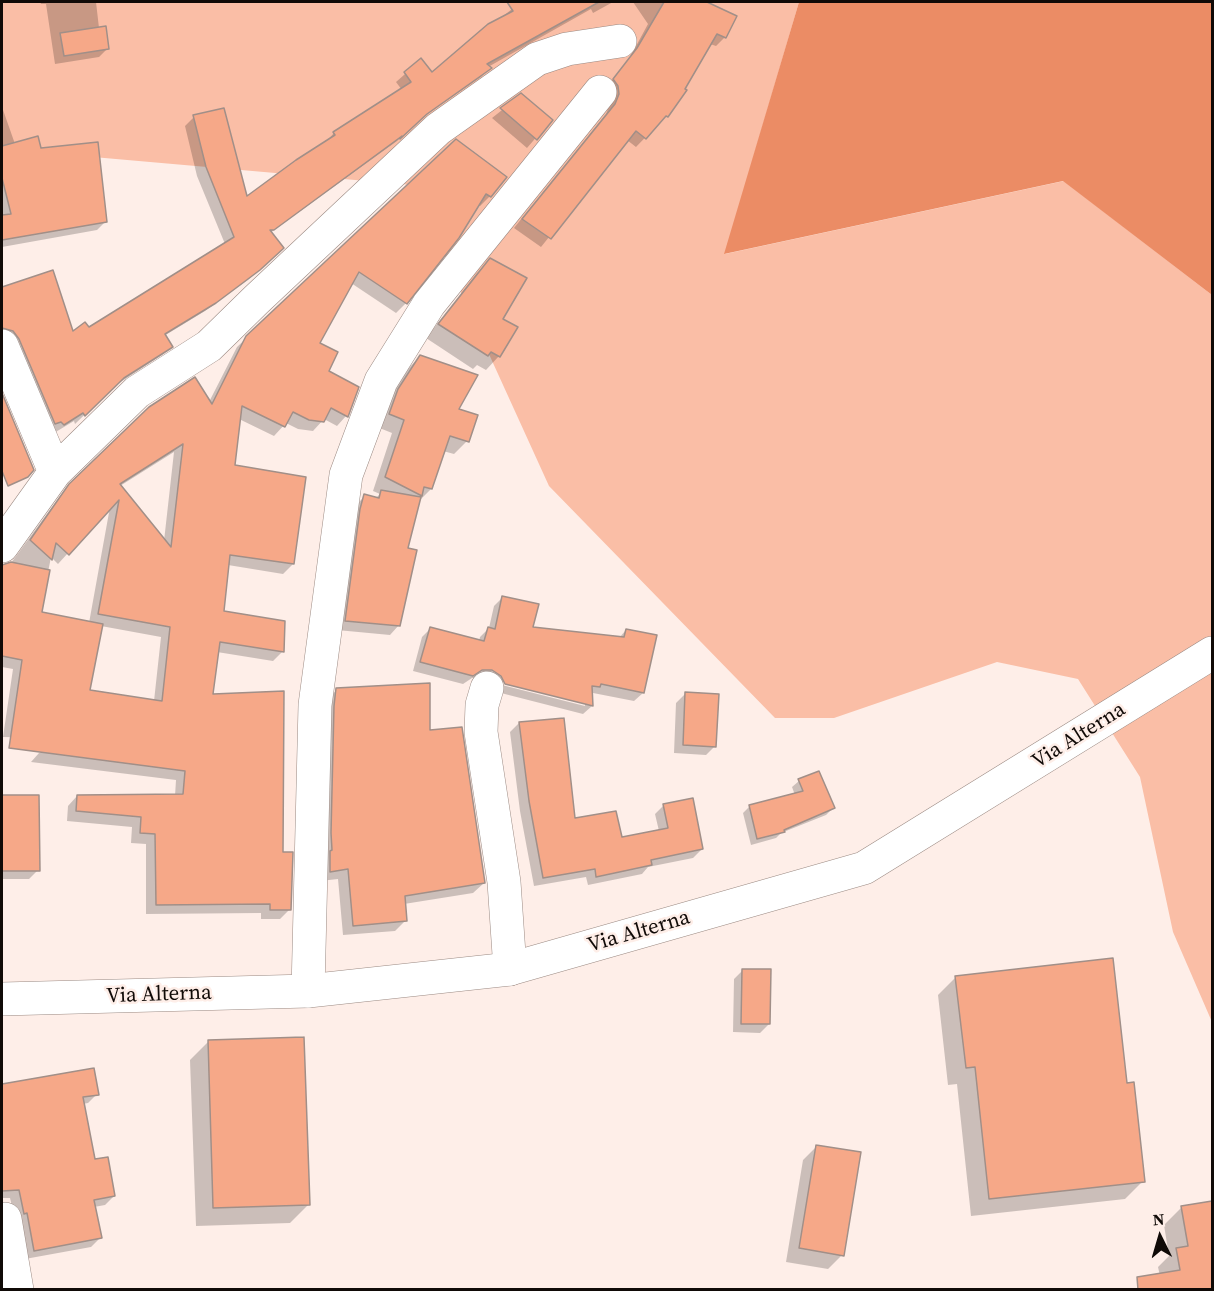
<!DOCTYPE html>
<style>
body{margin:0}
#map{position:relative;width:1214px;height:1291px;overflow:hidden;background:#feeee8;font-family:"Source Serif 4",serif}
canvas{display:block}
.frame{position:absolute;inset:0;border:3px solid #100a07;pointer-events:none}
.north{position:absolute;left:1130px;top:1207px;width:60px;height:60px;-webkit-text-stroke:4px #feeee8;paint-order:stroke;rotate:355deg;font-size:16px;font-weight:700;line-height:24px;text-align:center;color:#100a07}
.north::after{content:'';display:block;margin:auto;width:21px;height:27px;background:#100a07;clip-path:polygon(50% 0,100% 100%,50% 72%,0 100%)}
</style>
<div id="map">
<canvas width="1214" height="1291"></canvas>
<div class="frame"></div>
<div class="north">N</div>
</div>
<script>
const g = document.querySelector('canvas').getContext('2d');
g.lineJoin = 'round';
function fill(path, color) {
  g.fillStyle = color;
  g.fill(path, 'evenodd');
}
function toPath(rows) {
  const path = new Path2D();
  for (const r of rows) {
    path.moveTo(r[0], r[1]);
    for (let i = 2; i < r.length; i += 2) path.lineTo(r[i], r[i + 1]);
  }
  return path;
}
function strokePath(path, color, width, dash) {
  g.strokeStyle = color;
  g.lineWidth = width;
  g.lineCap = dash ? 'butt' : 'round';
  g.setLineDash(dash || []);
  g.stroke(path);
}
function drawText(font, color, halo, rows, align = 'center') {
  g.font = font + ' "Source Serif 4",serif';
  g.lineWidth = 5;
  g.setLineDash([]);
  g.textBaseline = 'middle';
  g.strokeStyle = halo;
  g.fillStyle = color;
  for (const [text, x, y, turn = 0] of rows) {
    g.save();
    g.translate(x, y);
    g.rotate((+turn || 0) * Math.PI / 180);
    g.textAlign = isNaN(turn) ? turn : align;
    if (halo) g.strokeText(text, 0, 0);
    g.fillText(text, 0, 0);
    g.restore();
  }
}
const green = toPath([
 [2,2,799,2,725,254,1064,181,1212,295,1212,1022,1173,932,1140,777,1078,679,997,662,834,718,775,718,549,486,412,185,2,149]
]);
const water = toPath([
 [799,2,1212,2,1212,295,1063,181,724,254]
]);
const shadow = toPath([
 [40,2,96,2,99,28,108,48,99,57,55,64,46,4,41,4],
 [526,2,613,2,593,13,591,9,488,67,489,68,481,77,416,122,397,141,270,233,273,257,249,279,205,311,164,336,171,347,162,355,113,387,75,424,74,421,54,433,2,339,2,288,52,272,72,333,88,329,225,244,197,176,185,126,194,117,246,199,325,143,334,133,402,90,396,82,421,60,432,74,512,9],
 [633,2,704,2,735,17,725,37,716,46,710,44,683,90,685,90,666,116,636,147,627,140,541,247,514,228,606,114,610,104,605,89,629,59,648,24],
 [521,95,551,120,527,148,492,118],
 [2,107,15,144,40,149,106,221,97,230,2,247],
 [451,145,490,196,480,206,478,204,406,303,396,313,351,283,318,344,327,372,346,416,337,426,324,419,313,431,298,429,286,423,274,436,239,419,233,466,293,564,283,574,228,565,222,612,283,651,273,661,217,652,211,696,281,853,290,909,280,919,261,919,261,913,146,914,146,844,131,843,132,827,67,821,68,806,77,796,175,796,176,780,31,762,39,753,86,739,3,737,13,669,2,667,2,566,11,563,60,496,70,485,209,402,237,347],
 [174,452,164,541,120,486],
 [110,507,89,623,40,613,51,557,58,564],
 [101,626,161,637,154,701,88,691],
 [491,260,501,319,499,356,486,370,477,365,473,369,426,338,477,273],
 [420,356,456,410,467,441,454,454,443,451,431,489,419,501,406,549,399,625,390,635,337,630,356,505,365,496,375,499,380,494,373,491,392,433,377,427,385,404,407,370],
 [2,397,19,438,10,447,2,449],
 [502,598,531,628,619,638,626,630,655,636,643,693,634,701,593,693,592,706,583,714,497,692,483,678,472,678,463,684,413,671,422,637,430,629,479,641,480,637,489,628,494,606],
 [498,681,585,703,585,706,498,684],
 [337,690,429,732,484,883,473,893,404,904,406,920,395,931,343,935,338,879,320,881,326,700],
 [685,694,715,746,706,755,674,753,676,703],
 [519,723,574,820,621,839,659,831,655,814,664,805,702,849,693,858,648,867,642,874,588,885,586,877,534,886,520,811,510,732],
 [799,781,833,808,826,815,781,833,776,838,751,845,743,813,750,806,795,795,792,787],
 [3,796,38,870,29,879,2,879],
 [743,970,769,1024,760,1033,733,1032,734,979],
 [956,977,1126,1084,1143,1181,1125,1199,971,1216,957,1084,948,1085,938,995],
 [208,1042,308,1205,290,1223,196,1226,190,1060],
 [5,1092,97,1094,88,1103,83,1104,94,1161,114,1196,105,1205,94,1207,100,1238,91,1247,25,1259,10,1198,2,1198,2,1145,14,1144],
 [817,1146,842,1255,828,1269,786,1262,803,1160],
 [1212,1202,1212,1290,1147,1290,1160,1276,1158,1267,1169,1256,1164,1225,1182,1207]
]);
const building = toPath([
 [507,2,599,2,487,64,492,68,427,114,400,139,402,136,274,230,270,230,284,248,260,270,216,303,165,334,173,347,124,378,85,416,83,413,64,425,61,422,55,424,19,339,13,331,2,328,2,287,53,270,73,331,85,322,89,327,234,237,206,167,193,115,224,108,247,196,296,160,335,135,333,132,411,82,404,72,421,58,432,72,488,24,513,11,507,2],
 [664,2,707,2,737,16,726,38,717,34,685,89,687,90,668,117,666,116,646,139,636,131,551,239,522,219,615,104,619,94,618,86,613,79,637,48,664,2],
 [106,26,109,49,64,56,60,33,106,26],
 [521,93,553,120,537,140,500,108,521,93],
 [38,136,41,148,98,142,107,222,2,240,2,215,11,214,2,178,2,146,38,136],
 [456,139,507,177,491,197,486,194,459,238,407,304,359,272,320,343,338,352,329,371,359,387,348,417,331,408,324,422,309,420,293,412,285,427,242,406,235,465,306,477,294,564,230,555,224,611,285,621,284,652,220,642,213,694,284,691,283,852,293,852,291,910,270,910,270,904,156,905,155,834,140,833,141,817,76,811,77,795,183,794,185,771,9,748,22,660,2,656,2,565,11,562,50,570,42,612,103,624,90,690,162,701,170,627,98,614,119,500,69,555,56,543,52,560,30,540,69,484,149,407,195,377,212,404,246,336,456,139],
 [183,444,171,547,120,484,183,444],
 [490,258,527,278,503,319,518,327,500,357,491,352,488,356,438,324,490,258],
 [420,355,478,375,459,409,478,415,469,442,450,436,432,489,424,487,422,496,385,477,404,420,389,414,398,389,420,355],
 [2,393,34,470,28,477,8,486,2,471,2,393],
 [381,490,421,497,408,548,417,550,400,626,345,621,360,509,364,494,379,498,381,490],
 [502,596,539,604,533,627,624,637,626,629,657,635,644,693,601,684,600,687,592,686,593,706,505,684,501,676,492,670,482,670,473,676,420,662,430,627,484,641,488,627,495,629,502,596],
 [430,683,430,730,462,727,485,883,405,896,407,921,353,926,348,869,330,872,330,851,332,850,331,833,334,706,336,688,430,683],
 [685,692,719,694,716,747,683,745,685,692],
 [564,718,575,818,616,811,622,837,668,828,663,804,693,798,703,849,651,860,652,865,596,877,595,869,543,878,529,801,519,722,564,718],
 [819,771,835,808,784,830,785,832,757,839,749,805,803,791,798,779,819,771],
 [2,795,39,795,40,871,2,871,2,795],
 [1113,958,1127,1083,1134,1082,1145,1182,989,1199,975,1067,966,1068,955,976,1113,958],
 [742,969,771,969,770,1024,741,1024,742,969],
 [304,1037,310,1205,213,1208,208,1040,304,1037],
 [94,1068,99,1095,83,1097,95,1159,108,1157,115,1196,94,1200,102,1238,34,1251,27,1213,24,1214,19,1190,2,1191,2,1084,94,1068],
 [816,1145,861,1152,844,1256,799,1248,816,1145],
 [1212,1201,1212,1290,1138,1290,1137,1277,1180,1270,1176,1248,1188,1246,1181,1206,1212,1201]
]);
const minor = toPath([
 [2,346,55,472],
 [2,546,55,472,137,392,209,346,256,300,438,129,537,59,567,49,620,41],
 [487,688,482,705,481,732,504,882,510,969],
 [308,991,315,705,346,475,381,381,429,304,600,92],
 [5,1219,17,1290]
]);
const major = toPath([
 [2,999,308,991,510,969,864,868,1212,653]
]);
const streetNames = [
 ["Via Alterna",1079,736,-32],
 ["Via Alterna",639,932,-16],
 ["Via Alterna",159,995,-2]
];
fill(green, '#fabea6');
fill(water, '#eb8c65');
fill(shadow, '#0003');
fill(building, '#f6a888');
strokePath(building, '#a18f88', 1.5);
strokePath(minor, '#9b8a83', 34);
strokePath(major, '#9b8a83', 34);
strokePath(minor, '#fff', 33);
strokePath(major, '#fff', 33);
drawText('21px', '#100a07', '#feeee8', streetNames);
</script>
